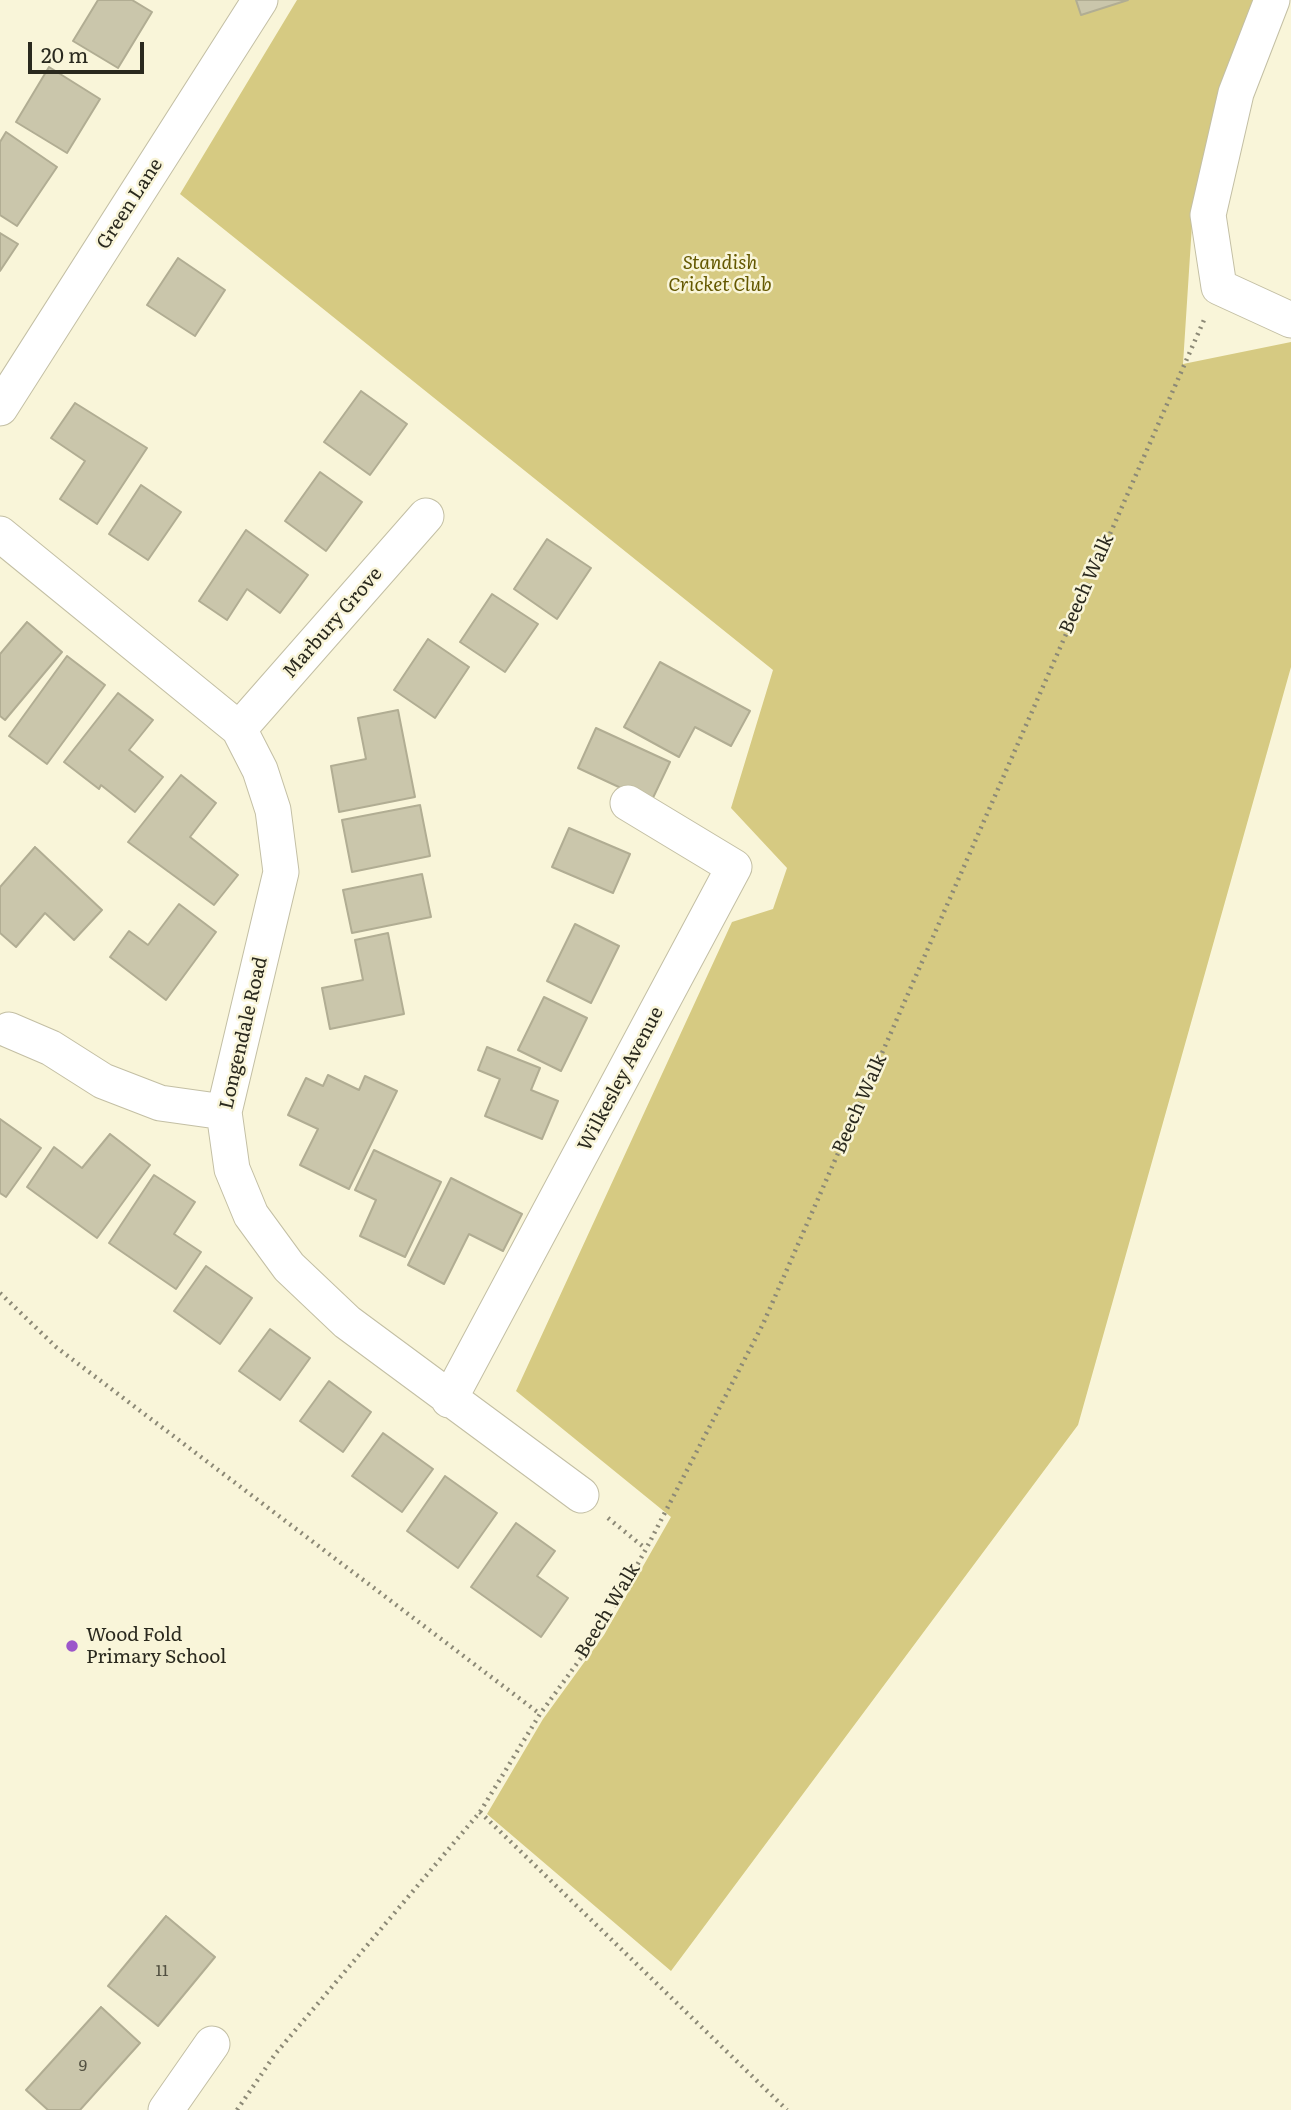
<!DOCTYPE html>
<style>
body{margin:0}
#map{position:relative;width:1291px;height:2110px;overflow:hidden;background:#f9f5d9;font-family:Literata,serif}
canvas{display:block}
.scale{position:absolute;left:28px;top:42px;width:116px;height:32px;box-sizing:border-box;border:4px solid #2a291e;border-top:0;padding-left:9px;font-size:21px;line-height:24px;white-space:nowrap;color:#2a291e;-webkit-text-stroke:5px #f9f5d9;paint-order:stroke}
</style>
<div id="map">
<canvas width="1291" height="2110"></canvas>
<div class="scale">20 m</div>
</div>
<script>
const g = document.querySelector('canvas').getContext('2d');
g.lineJoin = 'round';
function fill(path, color) {
  g.fillStyle = color;
  g.fill(path, 'evenodd');
}
function toPath(rows) {
  const path = new Path2D();
  for (const r of rows) {
    path.moveTo(r[0], r[1]);
    for (let i = 2; i < r.length; i += 2) path.lineTo(r[i], r[i + 1]);
  }
  return path;
}
function strokePath(path, color, width, dash) {
  g.strokeStyle = color;
  g.lineWidth = width;
  g.lineCap = dash ? 'butt' : 'round';
  g.setLineDash(dash || []);
  g.stroke(path);
}
function drawText(font, color, halo, rows, align = 'center') {
  g.font = font + ' Literata,serif';
  g.lineWidth = 5;
  g.setLineDash([]);
  g.textBaseline = 'middle';
  g.strokeStyle = halo;
  g.fillStyle = color;
  for (const [text, x, y, turn = 0] of rows) {
    g.save();
    g.translate(x, y);
    g.rotate((+turn || 0) * Math.PI / 180);
    g.textAlign = isNaN(turn) ? turn : align;
    if (halo) g.strokeText(text, 0, 0);
    g.fillText(text, 0, 0);
    g.restore();
  }
}
const green = toPath([
 [297,0,1272,0,1193,209,1183,364,1291,342,1291,667,1078,1425,671,1971,487,1814,543,1719,604,1635,671,1517,516,1391,732,922,773,909,787,868,731,808,773,670,180,194]
]);
const building = toPath([
 [98,0,132,0,152,12,118,68,73,41,98,0],
 [1076,0,1128,0,1081,15,1076,0],
 [49,67,100,99,67,153,16,122,49,67],
 [6,132,57,167,17,226,0,215,0,142,6,132],
 [0,233,18,244,0,271,0,233],
 [178,258,225,290,195,336,147,305,178,258],
 [361,391,407,424,370,475,324,442,361,391],
 [75,403,147,448,97,524,60,499,85,461,51,438,75,403],
 [320,472,362,502,326,551,285,521,320,472],
 [141,485,181,512,148,560,109,534,141,485],
 [246,530,308,575,280,613,247,589,227,620,199,601,246,530],
 [547,539,591,568,557,619,514,589,547,539],
 [492,594,538,624,505,672,460,642,492,594],
 [27,622,62,652,5,720,0,716,0,654,27,622],
 [428,639,469,667,435,718,394,690,428,639],
 [67,656,105,685,47,764,9,736,67,656],
 [660,662,750,711,731,746,695,727,679,757,624,727,660,662],
 [118,693,153,720,129,750,163,777,135,812,101,785,99,789,64,762,118,693],
 [398,710,415,797,339,812,331,766,366,759,358,718,398,710],
 [596,728,670,762,651,802,578,768,596,728],
 [181,775,216,803,190,837,238,875,214,905,128,842,181,775],
 [420,805,430,856,352,872,342,820,420,805],
 [569,828,630,854,613,893,552,867,569,828],
 [35,847,102,910,74,940,45,913,16,947,0,933,0,887,35,847],
 [422,874,431,917,352,933,343,890,422,874],
 [179,904,216,932,166,1000,110,957,129,931,148,945,179,904],
 [575,924,619,946,591,1003,547,981,575,924],
 [388,933,404,1014,330,1029,322,988,363,980,355,940,388,933],
 [544,997,587,1018,561,1071,518,1050,544,997],
 [487,1047,540,1068,531,1090,558,1101,542,1139,485,1116,500,1079,478,1070,487,1047],
 [328,1075,359,1090,365,1076,397,1091,349,1189,300,1165,318,1129,288,1115,306,1078,323,1086,328,1075],
 [0,1119,41,1148,6,1197,0,1193,0,1119],
 [110,1134,150,1165,97,1238,27,1187,54,1147,82,1168,110,1134],
 [374,1150,441,1182,405,1257,360,1236,376,1200,355,1190,374,1150],
 [154,1175,195,1202,174,1234,201,1252,176,1289,109,1243,154,1175],
 [451,1178,522,1214,503,1251,469,1234,444,1284,408,1265,451,1178],
 [206,1266,252,1298,220,1344,174,1311,206,1266],
 [270,1329,310,1358,280,1400,239,1371,270,1329],
 [329,1381,371,1412,343,1452,300,1421,329,1381],
 [383,1433,433,1469,402,1512,352,1476,383,1433],
 [445,1476,497,1513,458,1568,407,1531,445,1476],
 [516,1523,555,1551,537,1576,568,1598,541,1637,471,1587,516,1523],
 [166,1916,215,1957,158,2026,108,1986,166,1916],
 [101,2007,140,2043,80,2110,48,2110,26,2090,101,2007]
]);
const path = toPath([
 [0,1293,56,1347,540,1714],
 [608,1518,646,1549],
 [480,1812,787,2110],
 [237,2110,276,2053,480,1812,540,1714,600,1632,646,1549,763,1324,1204,320]
]);
const street = toPath([
 [1272,0,1236,93,1208,215,1219,287,1291,320],
 [0,408,260,0],
 [0,534,239,729,260,770,273,810,281,872,224,1112,232,1169,251,1215,289,1267,347,1322,581,1495],
 [239,729,426,516],
 [9,1030,51,1048,103,1081,160,1103,224,1112],
 [449,1400,734,867,628,803],
 [166,2110,212,2044]
]);
const markers = [
 [72,1646,7,"#9c56ca"]
];
const numberNames = [
 ["11",162,1971],
 ["9",83,2066]
];
const streetNames = [
 ["Green Lane",130,204,-57],
 ["Beech Walk",1087,584,-66],
 ["Marbury Grove",333,623,-49],
 ["Longendale Road",244,1033,-77],
 ["Wilkesley Avenue",621,1079,-62],
 ["Beech Walk",860,1104,-66],
 ["Beech Walk",608,1611,-59]
];
const parkNames = [
 ["Standish",720,263],
 ["Cricket Club",720,285]
];
const poiNames = [
 ["Wood Fold",86,1635],
 ["Primary School",86,1657]
];
fill(green, '#d6ca82');
fill(building, '#cac6ab');
strokePath(building, '#b1ad93', 2);
strokePath(street, '#c3bfa4', 37);
strokePath(path, '#8c8976', 4.5, [2, 5]);
strokePath(street, '#fff', 35);
for (const [x, y, r, color] of markers) {
  const dot = new Path2D();
  dot.arc(x, y, r, 0, 2 * Math.PI);
  g.fillStyle = color;
  g.fill(dot);
  strokePath(dot, '#f9f5d9', 2.5);
}
drawText('16px', '#525041', null, numberNames);
drawText('19px', '#2a291e', '#f9f5d9', streetNames);
drawText('italic 19px', '#645801', '#f9f5d9', parkNames);
drawText('19px', '#2a291e', '#f9f5d9', poiNames, 'left');
</script>
